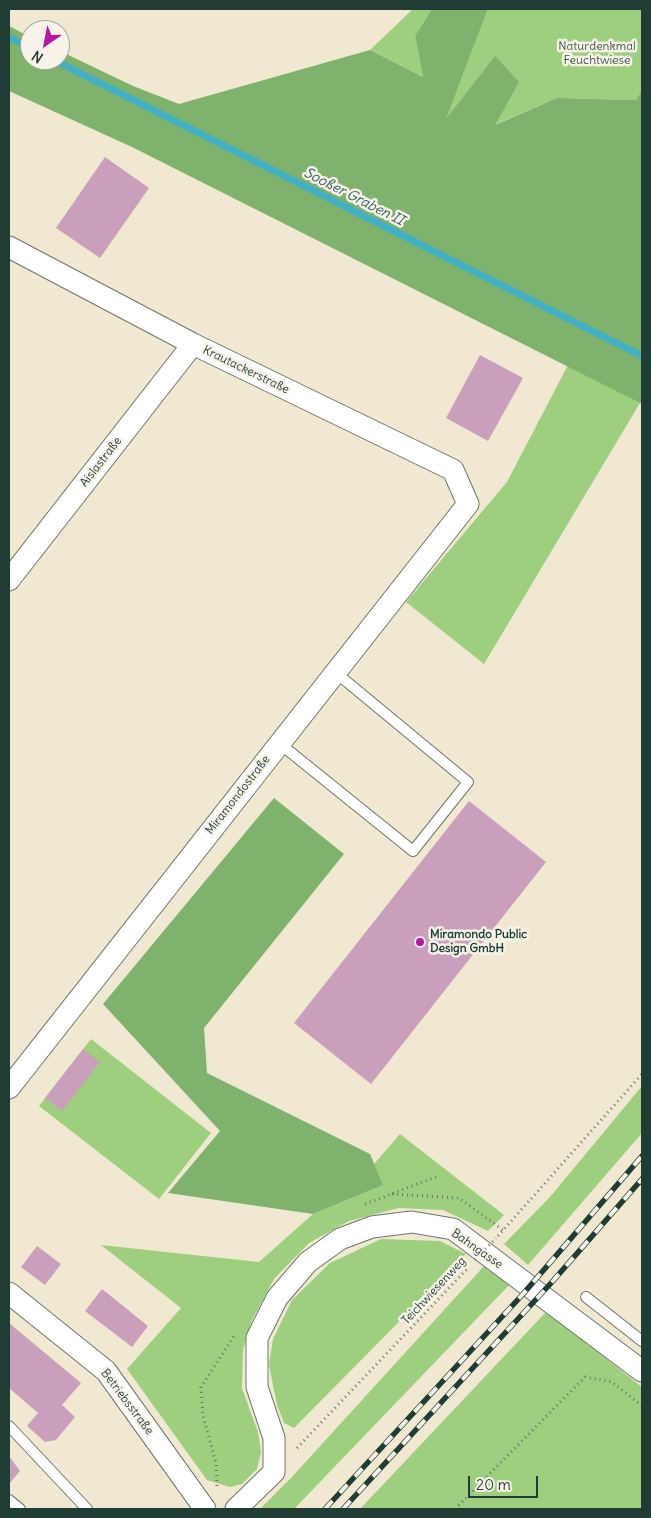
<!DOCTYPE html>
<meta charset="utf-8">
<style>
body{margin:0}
#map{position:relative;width:651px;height:1518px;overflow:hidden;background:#f1e8d1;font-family:Delius,sans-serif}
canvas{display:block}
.frame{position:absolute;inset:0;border:10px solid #1f3d34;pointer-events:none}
.north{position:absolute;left:20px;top:20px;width:50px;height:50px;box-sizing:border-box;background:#f7f3e8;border:1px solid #a1aaa0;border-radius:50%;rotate:213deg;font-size:14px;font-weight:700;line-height:20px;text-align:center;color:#1f3d34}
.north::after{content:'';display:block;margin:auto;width:18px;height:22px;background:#b5179e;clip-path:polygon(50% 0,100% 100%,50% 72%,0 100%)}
.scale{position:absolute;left:468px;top:1476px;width:70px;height:22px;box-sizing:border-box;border:2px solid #1f3d34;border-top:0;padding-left:6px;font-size:15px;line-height:18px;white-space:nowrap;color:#1f3d34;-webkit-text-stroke:4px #f7f3e8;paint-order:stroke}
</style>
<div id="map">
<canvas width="651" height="1518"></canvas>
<div class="frame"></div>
<div class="north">N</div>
<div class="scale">20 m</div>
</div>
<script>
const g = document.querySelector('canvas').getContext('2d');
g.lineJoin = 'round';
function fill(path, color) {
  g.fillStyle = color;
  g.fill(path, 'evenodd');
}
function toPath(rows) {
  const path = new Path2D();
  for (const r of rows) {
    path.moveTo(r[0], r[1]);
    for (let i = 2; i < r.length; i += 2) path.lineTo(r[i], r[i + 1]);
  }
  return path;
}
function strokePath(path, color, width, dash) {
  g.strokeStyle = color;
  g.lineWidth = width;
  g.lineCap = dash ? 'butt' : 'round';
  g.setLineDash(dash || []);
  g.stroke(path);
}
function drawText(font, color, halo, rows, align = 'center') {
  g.font = font + ' Delius,sans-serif';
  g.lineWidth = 5;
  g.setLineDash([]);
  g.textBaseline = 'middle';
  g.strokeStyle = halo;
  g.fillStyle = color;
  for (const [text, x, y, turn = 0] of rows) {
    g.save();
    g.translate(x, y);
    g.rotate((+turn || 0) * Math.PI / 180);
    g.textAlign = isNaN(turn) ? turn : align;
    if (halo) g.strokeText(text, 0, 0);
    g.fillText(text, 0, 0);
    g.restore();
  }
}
const green = toPath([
 [413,9,432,9,415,36,423,77,370,50],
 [488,9,642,9,642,90,636,100,557,98,494,125,445,121],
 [568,365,640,403,484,664,406,602,507,482],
 [91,1039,211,1133,159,1199,39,1106],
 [642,1086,642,1133,528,1265,504,1244,550,1197],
 [400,1134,504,1215,488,1231,443,1210,399,1208,349,1221,309,1243,274,1279,252,1320,243,1350,242,1388,258,1432,261,1452,257,1469,242,1484,230,1487,207,1480,127,1369,181,1308,101,1245,259,1262,313,1214,383,1185,374,1164],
 [381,1239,440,1241,466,1254,294,1428,284,1423,277,1405,269,1365,273,1339,292,1300,330,1263],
 [485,1265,511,1283,294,1509,260,1509,291,1478],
 [545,1313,553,1317,642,1387,642,1509,360,1509]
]);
const forest = toPath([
 [432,9,488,9,446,119,495,56,519,82,495,125,557,98,636,100,642,90,642,404,132,147,9,91,9,26,30,37,30,60,60,60,60,51,133,86,179,104,370,50,423,77,415,36],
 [274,798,344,854,204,1028,207,1073,370,1154,383,1185,313,1214,168,1193,220,1131,103,1004]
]);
const stream = toPath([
 [9,37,30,48],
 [54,60,642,356]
]);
const building = toPath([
 [105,157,149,188,100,258,56,228],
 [480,355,523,378,488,441,446,418],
 [469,801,546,862,371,1084,294,1023],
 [83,1049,100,1062,62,1111,45,1098],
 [37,1246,61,1264,45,1285,21,1267],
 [102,1289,148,1326,132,1347,85,1311],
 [9,1323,81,1383,62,1405,75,1417,56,1440,45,1442,27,1426,38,1413,9,1388],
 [9,1456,20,1471,9,1484]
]);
const path = toPath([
 [392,1194,459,1198,503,1230],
 [365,1204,438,1176],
 [498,1236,642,1074],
 [297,1448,468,1268],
 [217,1486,216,1463,203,1416,201,1387,234,1336],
 [455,1509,585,1377,612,1382,642,1406]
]);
const lane = toPath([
 [279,743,413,851,468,782,335,672],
 [586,1297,642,1341],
 [9,1426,87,1509],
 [9,1500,20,1509]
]);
const street = toPath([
 [9,247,193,344,453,470,468,504,9,1088],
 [9,580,193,344],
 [9,1293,106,1371,205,1509],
 [236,1509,274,1472,274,1438,257,1387,257,1338,277,1298,308,1262,340,1239,372,1227,412,1222,453,1229,642,1371]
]);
const rail = toPath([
 [325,1509,523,1294,642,1156],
 [343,1509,552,1282,642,1179]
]);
const pathBridge = toPath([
 [475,1260,496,1238]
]);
const markers = [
 [420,942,5,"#b5179e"]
];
const parkNames = [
 ["Naturdenkmal",597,47],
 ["Feuchtwiese",597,61]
];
const streetNames = [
 ["Krautackerstraße",246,370,26],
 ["Aislastraße",101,462,-52],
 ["Miramondostraße",238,795,-52],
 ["Bahngasse",477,1249,35],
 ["Teichwiesenweg",434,1291,-47],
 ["Betriebsstraße",127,1402,53]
];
const poiNames = [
 ["Miramondo Public",430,935],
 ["Design GmbH",430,949]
];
const waterNames = [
 ["Sooßer Graben II",354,197,27]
];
fill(green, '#9dcf7e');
fill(forest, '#7eb26d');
strokePath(stream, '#43afc2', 7);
fill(building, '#c99fbb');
strokePath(lane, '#68796b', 12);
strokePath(street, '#68796b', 23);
strokePath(path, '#68796b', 3, [1, 4]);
strokePath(lane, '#fff', 10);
strokePath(street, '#fff', 21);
strokePath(rail, '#1f3d34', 5.5);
strokePath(rail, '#f7f3e8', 4, [11]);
strokePath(pathBridge, '#68796b', 3, [1, 4]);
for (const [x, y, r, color] of markers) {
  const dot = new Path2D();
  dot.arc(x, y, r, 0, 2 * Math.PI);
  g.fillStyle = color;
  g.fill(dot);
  strokePath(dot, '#f7f3e8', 2);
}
drawText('12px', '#385a43', '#f7f3e8', parkNames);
drawText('12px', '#1f3d34', '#f7f3e8', streetNames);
drawText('bold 12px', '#1f3d34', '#f7f3e8', poiNames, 'left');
drawText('italic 14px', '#2a5f5f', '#f7f3e8', waterNames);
</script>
